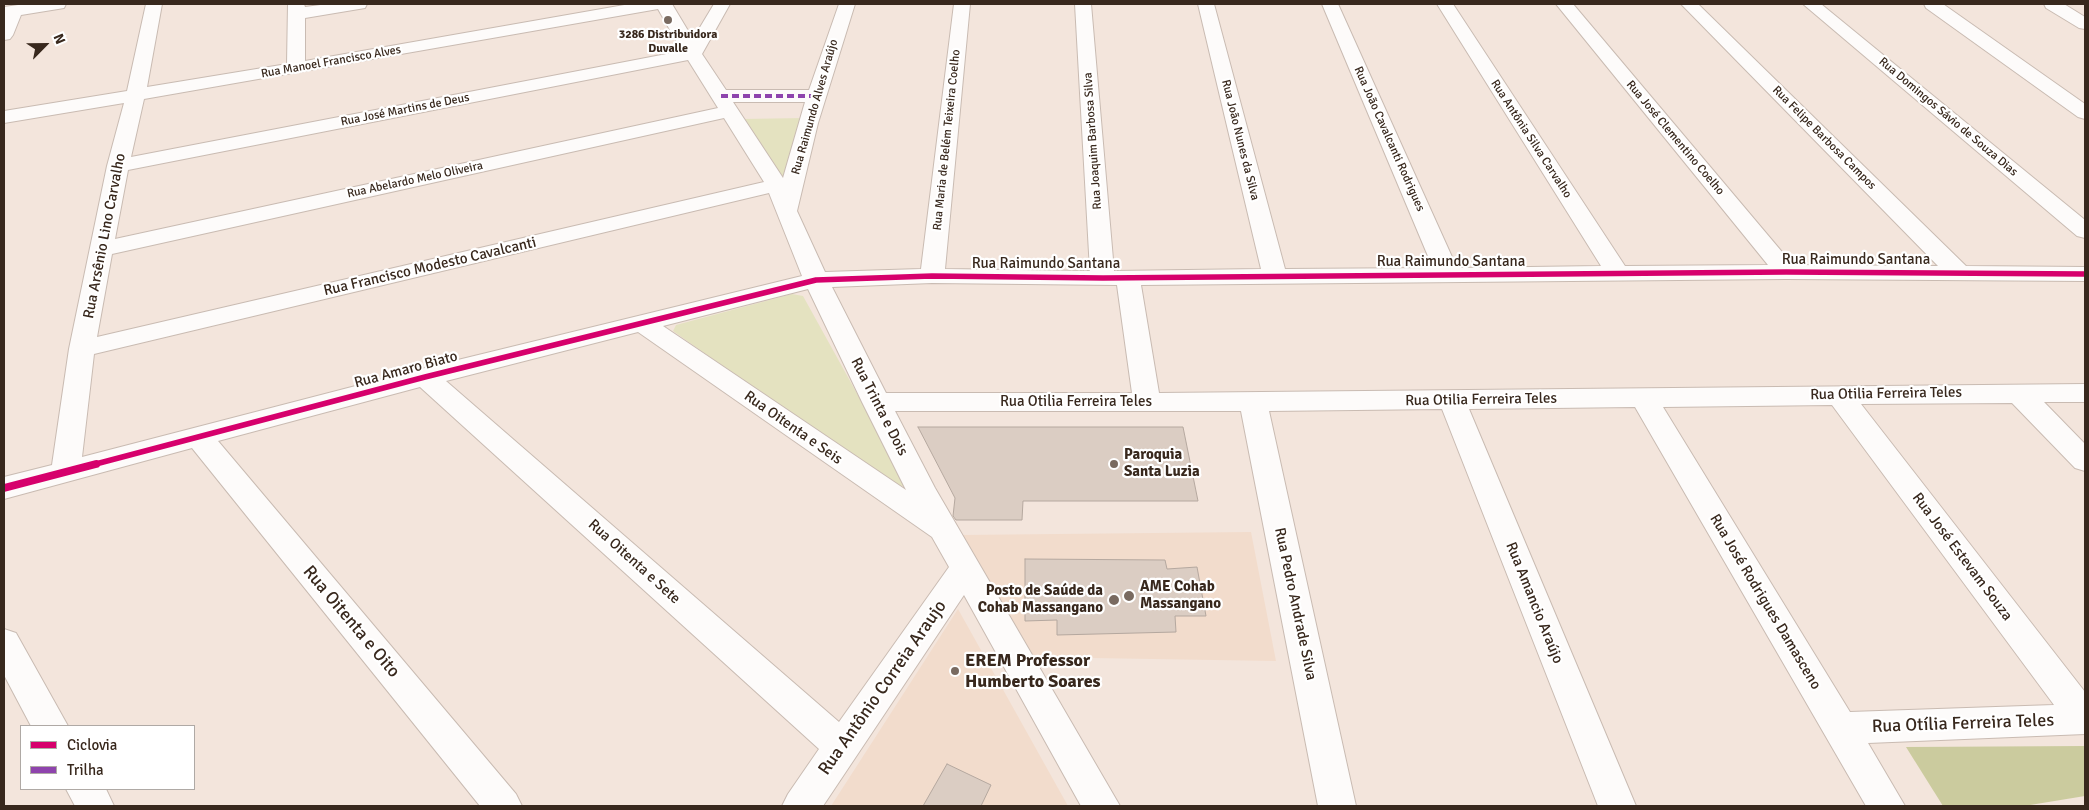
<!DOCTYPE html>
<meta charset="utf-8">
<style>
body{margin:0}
#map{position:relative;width:2089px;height:810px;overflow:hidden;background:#f3e5dc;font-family:Signika,sans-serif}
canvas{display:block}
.frame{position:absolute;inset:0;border:5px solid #38281d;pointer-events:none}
.legend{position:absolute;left:20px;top:725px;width:175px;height:65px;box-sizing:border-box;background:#fff;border:1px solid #afa9a5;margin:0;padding:6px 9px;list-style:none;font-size:15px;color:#38281d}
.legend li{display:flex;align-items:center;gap:10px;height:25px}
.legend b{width:25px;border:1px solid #afa9a5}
.north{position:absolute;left:20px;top:20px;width:50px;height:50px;-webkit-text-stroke:4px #fff;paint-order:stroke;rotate:67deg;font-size:14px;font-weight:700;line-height:20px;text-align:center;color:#38281d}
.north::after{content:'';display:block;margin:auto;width:18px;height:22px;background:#38281d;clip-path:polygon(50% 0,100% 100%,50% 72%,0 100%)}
</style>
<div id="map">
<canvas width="2089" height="810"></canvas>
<div class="frame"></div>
<ul class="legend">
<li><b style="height:6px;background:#d6006c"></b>Ciclovia</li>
<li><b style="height:6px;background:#8e44ad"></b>Trilha</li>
</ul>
<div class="north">N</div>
</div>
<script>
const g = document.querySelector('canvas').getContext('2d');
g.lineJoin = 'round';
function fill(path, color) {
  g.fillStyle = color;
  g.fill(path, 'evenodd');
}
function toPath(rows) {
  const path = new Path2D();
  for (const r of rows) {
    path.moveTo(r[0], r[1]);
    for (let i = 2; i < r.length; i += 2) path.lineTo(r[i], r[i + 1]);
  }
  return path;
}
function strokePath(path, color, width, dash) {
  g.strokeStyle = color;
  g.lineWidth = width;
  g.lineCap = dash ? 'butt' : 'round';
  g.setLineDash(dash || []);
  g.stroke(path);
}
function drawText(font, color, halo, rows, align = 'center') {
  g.font = font + ' Signika,sans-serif';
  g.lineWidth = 4.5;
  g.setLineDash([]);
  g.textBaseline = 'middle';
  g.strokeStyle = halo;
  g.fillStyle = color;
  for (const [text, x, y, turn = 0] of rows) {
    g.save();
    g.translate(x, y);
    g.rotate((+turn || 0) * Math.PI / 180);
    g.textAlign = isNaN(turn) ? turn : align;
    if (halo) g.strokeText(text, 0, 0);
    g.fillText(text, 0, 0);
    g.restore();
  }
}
const built = toPath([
 [1251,532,1276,661,1030,657,961,535],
 [958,609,1068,806,831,806]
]);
const green = toPath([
 [805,118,785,186,741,119],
 [792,294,803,296,906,482,902,487,894,487,673,331,676,325]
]);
const forest = toPath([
 [2085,746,2085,796,2024,806,1943,806,1906,747]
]);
const building = toPath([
 [918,427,1183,427,1198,501,1023,501,1022,520,956,520,953,516,955,498,918,427],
 [1025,559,1165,560,1167,569,1197,567,1206,616,1175,616,1176,632,1057,635,1057,620,1025,621,1025,559],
 [947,764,991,785,981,806,923,806,947,764]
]);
const street = toPath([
 [25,4,66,4,64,8,58,9,21,15,13,35,10,39,4,40,4,7,25,4],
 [146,4,162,4,147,87,287,64,288,4,304,4,305,7,328,4,367,4,365,8,305,18,305,61,630,4,672,4,693,39,714,4,730,4,702,54,726,90,809,90,839,4,855,4,818,123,797,211,825,272,921,269,954,4,970,4,945,269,1090,271,1075,4,1091,4,1114,271,1261,269,1198,4,1214,4,1285,269,1433,268,1322,4,1338,4,1457,268,1601,266,1437,4,1453,4,1625,266,1768,265,1556,4,1573,4,1793,265,1938,266,1681,4,1698,4,1966,266,2085,267,2085,281,1786,279,1141,285,1159,393,2085,384,2085,402,2044,402,2085,444,2085,471,2075,468,2012,403,1861,404,2085,692,2085,734,1868,743,1905,806,1866,806,1635,407,1469,409,1636,806,1598,806,1442,409,1269,411,1356,806,1318,806,1241,411,895,411,935,488,1120,806,1081,806,964,595,823,806,782,806,788,794,819,749,420,387,218,441,516,794,522,806,480,806,192,448,4,499,4,477,52,465,69,349,107,166,124,103,4,123,4,111,127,91,146,4],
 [658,9,682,51,131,157,144,99,658,9],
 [688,60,718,108,115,239,128,170,688,60],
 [733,102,805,102,783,178,733,102],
 [724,118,764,182,97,337,112,254,724,118],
 [769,193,802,276,425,368,82,457,94,354,769,193],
 [932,283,1117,285,1132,393,886,393,832,287,932,283],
 [808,289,862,402,906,490,663,326,808,289],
 [638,332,932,537,949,567,839,722,446,381,638,332],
 [1832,405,2054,705,1850,712,1663,407,1832,405],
 [1803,4,1821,4,2085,220,2085,238,2077,236,1803,4],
 [1924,4,1943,4,2085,104,2085,119,2078,117,1926,8,1924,4],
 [2044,4,2064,4,2085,17,2085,29,2079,28,2046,8,2044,4],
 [4,629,16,633,68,726,31,726,4,675,4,629],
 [66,789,106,789,114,806,75,806,66,789]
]);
const quiet = toPath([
 [721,96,817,96]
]);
const cyclewayFar1 = toPath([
 [92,465,425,377,816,280,932,276,1103,278,1786,272,2085,274]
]);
const cycleway = toPath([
 [4,488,96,464]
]);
const markers = [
 [668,20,5,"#796a60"],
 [1114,464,5,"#796a60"],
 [1129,596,6,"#796a60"],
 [1114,600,6,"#796a60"],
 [955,671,5,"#796a60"]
];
const farPoinames = [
 ["3286 Distribuidora",668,35],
 ["Duvalle",668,49]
];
const farStreetnames = [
 ["Rua Manoel Francisco Alves",331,62,-10],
 ["Rua Raimundo Alves Araújo",815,107,-74],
 ["Rua José Martins de Deus",405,110,-11],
 ["Rua Domingos Sávio de Souza Dias",1948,117,40],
 ["Rua José Clementino Coelho",1675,138,50],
 ["Rua Felipe Barbosa Campos",1824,138,45],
 ["Rua João Cavalcanti Rodrigues",1389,139,66],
 ["Rua Antônia Silva Carvalho",1531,139,57],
 ["Rua Maria de Belém Teixeira Coelho",947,140,-84],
 ["Rua João Nunes da Silva",1240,140,76],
 ["Rua Joaquim Barbosa Silva",1093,141,-94],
 ["Rua Abelardo Melo Oliveira",415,180,-12]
];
const streetNames = [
 ["Rua Arsênio Lino Carvalho",105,236,-79],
 ["Rua Raimundo Santana",1856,260],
 ["Rua Raimundo Santana",1451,262],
 ["Rua Raimundo Santana",1046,264],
 ["Rua Francisco Modesto Cavalcanti",430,267,-13],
 ["Rua Amaro Biato",406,370,-15],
 ["Rua Otilia Ferreira Teles",1886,394,-1],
 ["Rua Otilia Ferreira Teles",1481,400,-1],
 ["Rua Otilia Ferreira Teles",1076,402],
 ["Rua Trinta e Dois",879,407,63],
 ["Rua Oitenta e Seis",793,428,35],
 ["Rua José Estevam Souza",1962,557,53],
 ["Rua Oitenta e Sete",634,562,42],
 ["Rua José Rodrigues Damasceno",1765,602,59],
 ["Rua Amancio Araújo",1534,603,68],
 ["Rua Pedro Andrade Silva",1295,604,78]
];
const poiNames = [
 ["Paroquia",1124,455],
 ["Santa Luzia",1124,472],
 ["AME Cohab",1140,587],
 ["Massangano",1140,604],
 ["Posto de Saúde da",1103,591,"right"],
 ["Cohab Massangano",1103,608,"right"]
];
const nearStreetnames = [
 ["Rua Oitenta e Oito",351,622,50],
 ["Rua Antônio Correia Araujo",883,688,-55],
 ["Rua Otília Ferreira Teles",1963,724,-2]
];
const nearPoinames = [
 ["EREM Professor",965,661],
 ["Humberto Soares",965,682]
];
fill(built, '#f2dccc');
fill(green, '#e4e2c0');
fill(forest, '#cbcb9e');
fill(building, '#dbcdc3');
strokePath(building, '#b5a89f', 1);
strokePath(street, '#c9bbb2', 2);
fill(street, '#fdfbfa');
strokePath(quiet, '#8e44ad', 4, [7, 4]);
strokePath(cyclewayFar1, '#d6006c', 5.5);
strokePath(cycleway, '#d6006c', 8);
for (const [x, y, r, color] of markers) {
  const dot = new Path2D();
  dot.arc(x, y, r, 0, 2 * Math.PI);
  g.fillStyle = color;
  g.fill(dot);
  strokePath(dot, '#fff', 2);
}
drawText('bold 12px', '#38281d', '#fff', farPoinames);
drawText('12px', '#38281d', '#fff', farStreetnames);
drawText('15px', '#38281d', '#fff', streetNames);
drawText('bold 15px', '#38281d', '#fff', poiNames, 'left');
drawText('18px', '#38281d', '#fff', nearStreetnames);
drawText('bold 18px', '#38281d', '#fff', nearPoinames, 'left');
</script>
